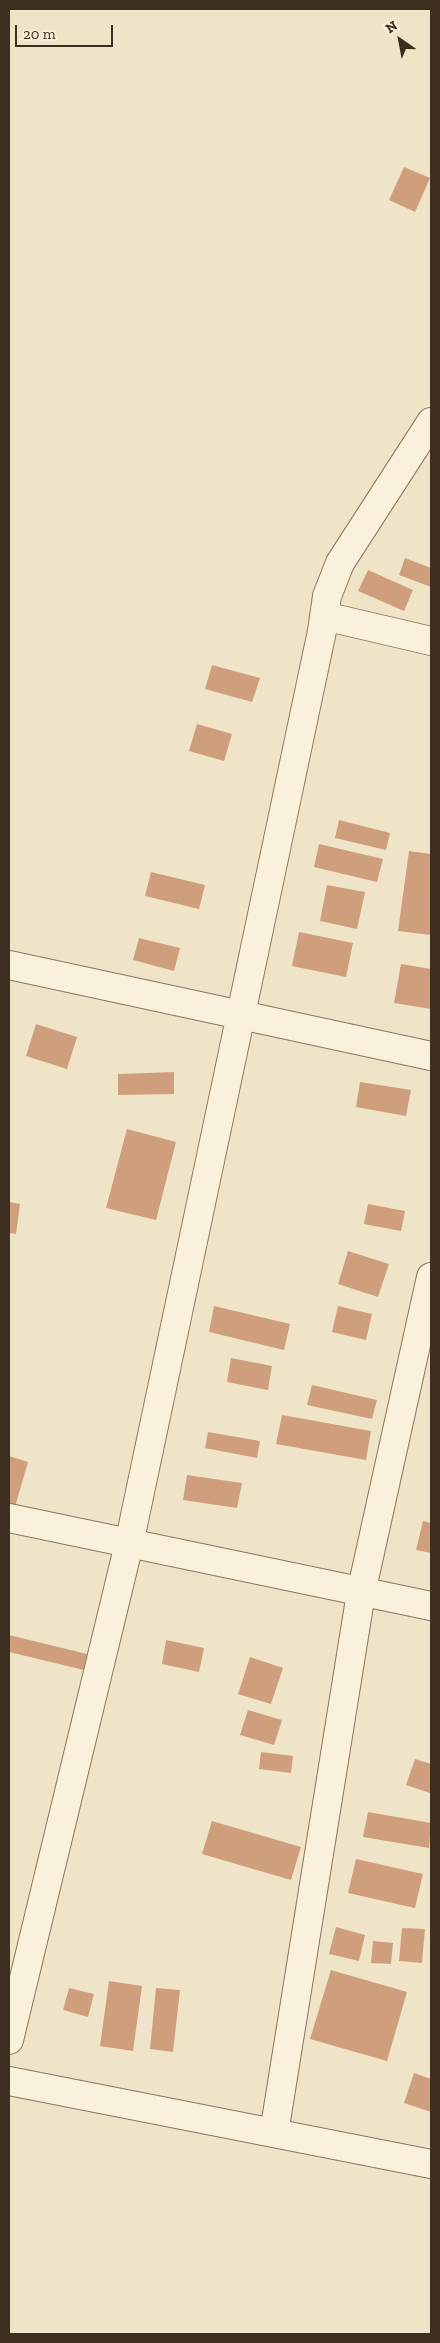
<!DOCTYPE html>
<style>
body{margin:0}
#map{position:relative;width:440px;height:2343px;overflow:hidden;background:#f0e4c8;font-family:"Zilla Slab",serif}
canvas{display:block}
.frame{position:absolute;inset:0;border:10px solid #3d2e20;pointer-events:none}
.north{position:absolute;left:375px;top:15px;width:50px;height:50px;-webkit-text-stroke:4px #f7eed8;paint-order:stroke;rotate:327deg;font-size:14px;font-weight:700;line-height:20px;text-align:center;color:#3d2e20}
.north::after{content:'';display:block;margin:auto;width:18px;height:22px;background:#3d2e20;clip-path:polygon(50% 0,100% 100%,50% 72%,0 100%)}
.scale{position:absolute;left:15px;top:25px;width:98px;height:22px;box-sizing:border-box;border:2px solid #3d2e20;border-top:0;padding-left:6px;font-size:15px;line-height:18px;white-space:nowrap;color:#3d2e20;-webkit-text-stroke:4px #f7eed8;paint-order:stroke}
</style>
<div id="map">
<canvas width="440" height="2343"></canvas>
<div class="frame"></div>
<div class="north">N</div>
<div class="scale">20 m</div>
</div>
<script>
const g = document.querySelector('canvas').getContext('2d');
g.lineJoin = 'round';
function fill(path, color) {
  g.fillStyle = color;
  g.fill(path, 'evenodd');
}
function toPath(rows) {
  const path = new Path2D();
  for (const r of rows) {
    path.moveTo(r[0], r[1]);
    for (let i = 2; i < r.length; i += 2) path.lineTo(r[i], r[i + 1]);
  }
  return path;
}
function strokePath(path, color, width, dash) {
  g.strokeStyle = color;
  g.lineWidth = width;
  g.lineCap = dash ? 'butt' : 'round';
  g.setLineDash(dash || []);
  g.stroke(path);
}
const building = toPath([
 [404,167,430,178,415,212,389,200],
 [405,558,431,568,431,587,399,575],
 [368,570,413,590,404,611,358,591],
 [212,665,260,678,252,702,205,689],
 [197,724,232,734,224,761,189,751],
 [339,820,390,833,386,850,335,838],
 [319,844,383,859,377,882,314,867],
 [409,851,431,854,431,935,398,931],
 [151,872,205,885,199,909,145,896],
 [327,885,365,892,357,929,320,921],
 [299,932,353,943,346,977,292,966],
 [139,938,180,948,174,971,133,960],
 [401,964,431,969,431,1009,394,1003],
 [36,1024,77,1037,67,1069,26,1056],
 [174,1072,174,1094,118,1095,118,1074],
 [360,1082,411,1090,406,1116,356,1107],
 [127,1129,176,1142,156,1220,106,1208],
 [9,1202,20,1204,16,1234,9,1233],
 [368,1204,405,1211,401,1231,364,1224],
 [348,1251,389,1264,378,1297,338,1284],
 [214,1306,290,1324,284,1350,209,1332],
 [338,1306,372,1314,366,1340,332,1332],
 [231,1358,272,1366,268,1390,227,1382],
 [312,1385,377,1400,372,1419,307,1405],
 [282,1415,371,1431,366,1460,276,1444],
 [208,1432,260,1441,257,1458,205,1448],
 [9,1456,28,1462,15,1507,9,1505],
 [187,1475,242,1483,237,1508,183,1500],
 [423,1521,431,1523,431,1553,416,1550],
 [9,1635,87,1654,84,1670,9,1652],
 [166,1640,204,1648,199,1672,162,1664],
 [250,1657,283,1668,271,1704,238,1694],
 [248,1710,282,1720,274,1745,240,1735],
 [261,1752,293,1756,291,1773,259,1769],
 [415,1759,431,1764,430,1793,406,1785],
 [368,1812,431,1823,429,1848,363,1837],
 [212,1821,301,1847,291,1880,202,1854],
 [356,1859,423,1874,415,1908,348,1893],
 [336,1927,365,1935,359,1961,329,1954],
 [402,1928,425,1929,422,1963,399,1961],
 [373,1941,393,1943,391,1964,371,1963],
 [331,1970,407,1992,387,2061,310,2039],
 [109,1981,142,1986,133,2051,100,2046],
 [69,1988,94,1994,88,2017,63,2010],
 [156,1988,180,1990,173,2052,150,2049],
 [414,2073,431,2079,431,2112,404,2103]
]);
const minor = toPath([
 [324,616,431,641],
 [9,965,431,1056],
 [9,1518,431,1606],
 [9,2040,129,1544,322,631,327,596,340,563,431,422],
 [9,2081,431,2164],
 [274,2133,361,1593,431,1277]
]);
fill(building, '#cf9f7d');
strokePath(minor, '#8d765c', 30);
strokePath(minor, '#faf1dc', 28);
</script>
